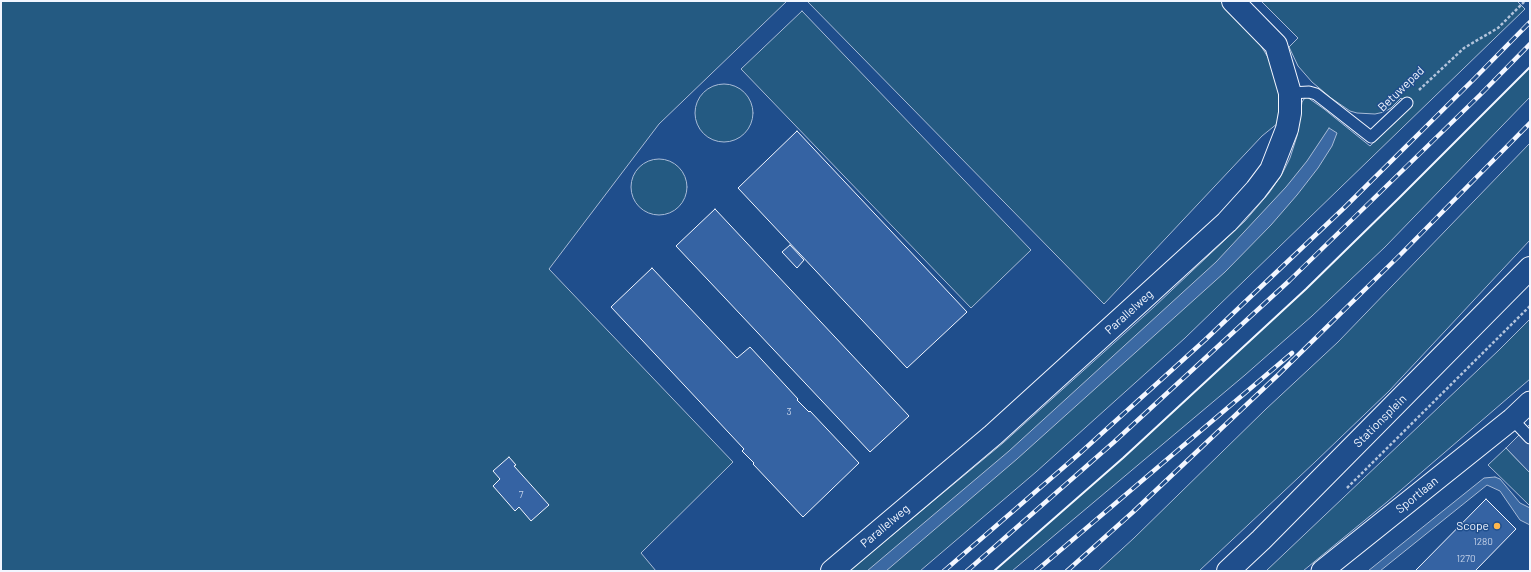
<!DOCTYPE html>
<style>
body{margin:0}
#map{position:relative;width:1531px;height:572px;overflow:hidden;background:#1f4e8c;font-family:Barlow,sans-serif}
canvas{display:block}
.frame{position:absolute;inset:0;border:2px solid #f2f6ff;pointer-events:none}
</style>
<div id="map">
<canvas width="1531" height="572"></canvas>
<div class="frame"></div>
</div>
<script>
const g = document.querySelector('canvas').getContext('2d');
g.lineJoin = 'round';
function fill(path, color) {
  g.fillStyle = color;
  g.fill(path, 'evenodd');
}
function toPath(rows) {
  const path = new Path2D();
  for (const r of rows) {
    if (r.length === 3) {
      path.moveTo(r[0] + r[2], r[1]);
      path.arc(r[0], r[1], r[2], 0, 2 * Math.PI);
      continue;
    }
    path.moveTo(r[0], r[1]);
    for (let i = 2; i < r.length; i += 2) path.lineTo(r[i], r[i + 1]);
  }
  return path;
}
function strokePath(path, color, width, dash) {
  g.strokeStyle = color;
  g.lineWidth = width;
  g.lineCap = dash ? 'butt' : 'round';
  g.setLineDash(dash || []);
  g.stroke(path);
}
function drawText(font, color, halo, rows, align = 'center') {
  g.font = font + ' Barlow,sans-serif';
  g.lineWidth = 3;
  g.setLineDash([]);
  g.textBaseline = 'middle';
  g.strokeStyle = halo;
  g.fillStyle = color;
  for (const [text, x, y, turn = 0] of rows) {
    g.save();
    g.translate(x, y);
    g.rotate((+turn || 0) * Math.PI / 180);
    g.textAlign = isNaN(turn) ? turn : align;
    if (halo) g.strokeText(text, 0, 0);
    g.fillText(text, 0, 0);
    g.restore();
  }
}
const green = toPath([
 [1,1,787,1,659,124,549,269,733,462,641,553,656,571,1,571,1,1],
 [807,1,1222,1,1245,25,1258,41,1269,59,1278,87,1279,100,1278,123,1262,136,1104,304,807,1],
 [1261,1,1517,1,1525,9,1185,338,1036,472,920,571,849,571,1003,443,1154,307,1245,221,1269,193,1282,174,1290,158,1297,136,1302,102,1304,99,1307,97,1324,109,1370,146,1411,107,1401,98,1391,108,1384,112,1375,114,1357,113,1350,111,1331,98,1312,82,1298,66,1289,47,1298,38,1261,1],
 [802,11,1031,250,971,308,741,69,802,11],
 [1530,67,1530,97,1385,247,1312,316,1245,375,1012,571,994,571,1123,458,1306,289,1399,198,1530,67],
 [724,113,29],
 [1530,143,1530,240,1389,391,1315,462,1199,571,1098,571,1134,538,1266,409,1338,342,1530,143],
 [659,187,28],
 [1530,319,1530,379,1387,502,1303,571,1266,571,1499,350,1530,319],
 [1506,448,1530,473,1530,506,1488,465,1506,448]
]);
const parking = toPath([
 [1530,424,1530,473,1506,448,1530,424]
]);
const water = toPath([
 [1329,128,1337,133,1332,146,1318,168,1297,195,1271,225,1225,272,1017,459,886,571,867,571,1009,451,1216,262,1286,187,1307,161,1329,128],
 [1495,477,1500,479,1520,503,1530,508,1530,525,1520,520,1500,491,1487,485,1380,571,1368,571,1484,478,1495,477]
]);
const building = toPath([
 [797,131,967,312,907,368,738,188,797,131],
 [715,209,909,416,870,452,676,246,715,209],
 [790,245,804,260,797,268,782,252,790,245],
 [652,268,737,358,750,347,798,399,797,400,809,412,810,411,859,463,803,517,753,464,754,463,742,451,744,449,611,307,652,268],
 [509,457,516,465,514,466,549,505,531,521,519,507,515,511,493,486,500,479,493,471,509,457],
 [1486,499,1516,529,1475,571,1415,571,1486,499]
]);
const path = toPath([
 [1419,90,1464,48,1498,28,1525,1],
 [1347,488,1530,306]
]);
const service = toPath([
 [1290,93,1309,92,1316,94,1371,137,1407,103],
 [1512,419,1530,438]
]);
const minor = toPath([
 [1322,571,1512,419,1530,402]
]);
const tertiary = toPath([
 [832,571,993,435,1146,296,1227,222,1256,190,1271,170,1287,129,1290,113,1290,93,1276,45,1233,1]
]);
const secondary = toPath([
 [1228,571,1261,540,1530,268]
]);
const rail = toPath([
 [944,571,1079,454,1205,340,1345,207,1474,79,1530,22],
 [967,571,1114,442,1289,281,1480,95,1530,44],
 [1036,571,1292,353],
 [1067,571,1133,512,1279,374,1400,255,1530,123]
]);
const wall = toPath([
 [994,571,1123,458,1306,289,1399,198,1530,67]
]);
const markers = [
 [1497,526,4,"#ffb74d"]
];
const numberNames = [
 ["3",789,412],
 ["7",521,495],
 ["1280",1483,542],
 ["1270",1466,559]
];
const streetNames = [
 ["Betuwepad",1401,89,-44],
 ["Parallelweg",1129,312,-42],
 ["Stationsplein",1380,421,-45],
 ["Sportlaan",1417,495,-39],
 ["Parallelweg",885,526,-40]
];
const poiNames = [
 ["Scope",1489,526]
];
fill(green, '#245a82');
strokePath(green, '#a8bbd7', 1);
fill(parking, '#305b95');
strokePath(parking, '#a8bbd7', 1);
fill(water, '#3b69a3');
strokePath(water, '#a8bbd7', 1);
fill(building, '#3563a3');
strokePath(building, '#f2f6ff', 1);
strokePath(service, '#f2f6ff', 13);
strokePath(minor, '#f2f6ff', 23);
strokePath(tertiary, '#f2f6ff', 24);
strokePath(secondary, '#f2f6ff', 24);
strokePath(path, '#b3c4dc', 2.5, [3, 2]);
strokePath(service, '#1f4e8c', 11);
strokePath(minor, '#1f4e8c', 21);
strokePath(tertiary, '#1f4e8c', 22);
strokePath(secondary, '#1f4e8c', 22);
strokePath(rail, '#f2f6ff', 4.5);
strokePath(rail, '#1f4e8c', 3, [9]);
strokePath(wall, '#f2f6ff', 2);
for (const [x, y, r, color] of markers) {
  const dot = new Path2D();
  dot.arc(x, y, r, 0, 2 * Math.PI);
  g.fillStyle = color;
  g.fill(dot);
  strokePath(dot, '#1f4e8c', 1.5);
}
drawText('10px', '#c3d1e8', null, numberNames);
drawText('12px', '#f2f6ff', '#1f4e8c', streetNames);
drawText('12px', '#f2f6ff', '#1f4e8c', poiNames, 'right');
</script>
